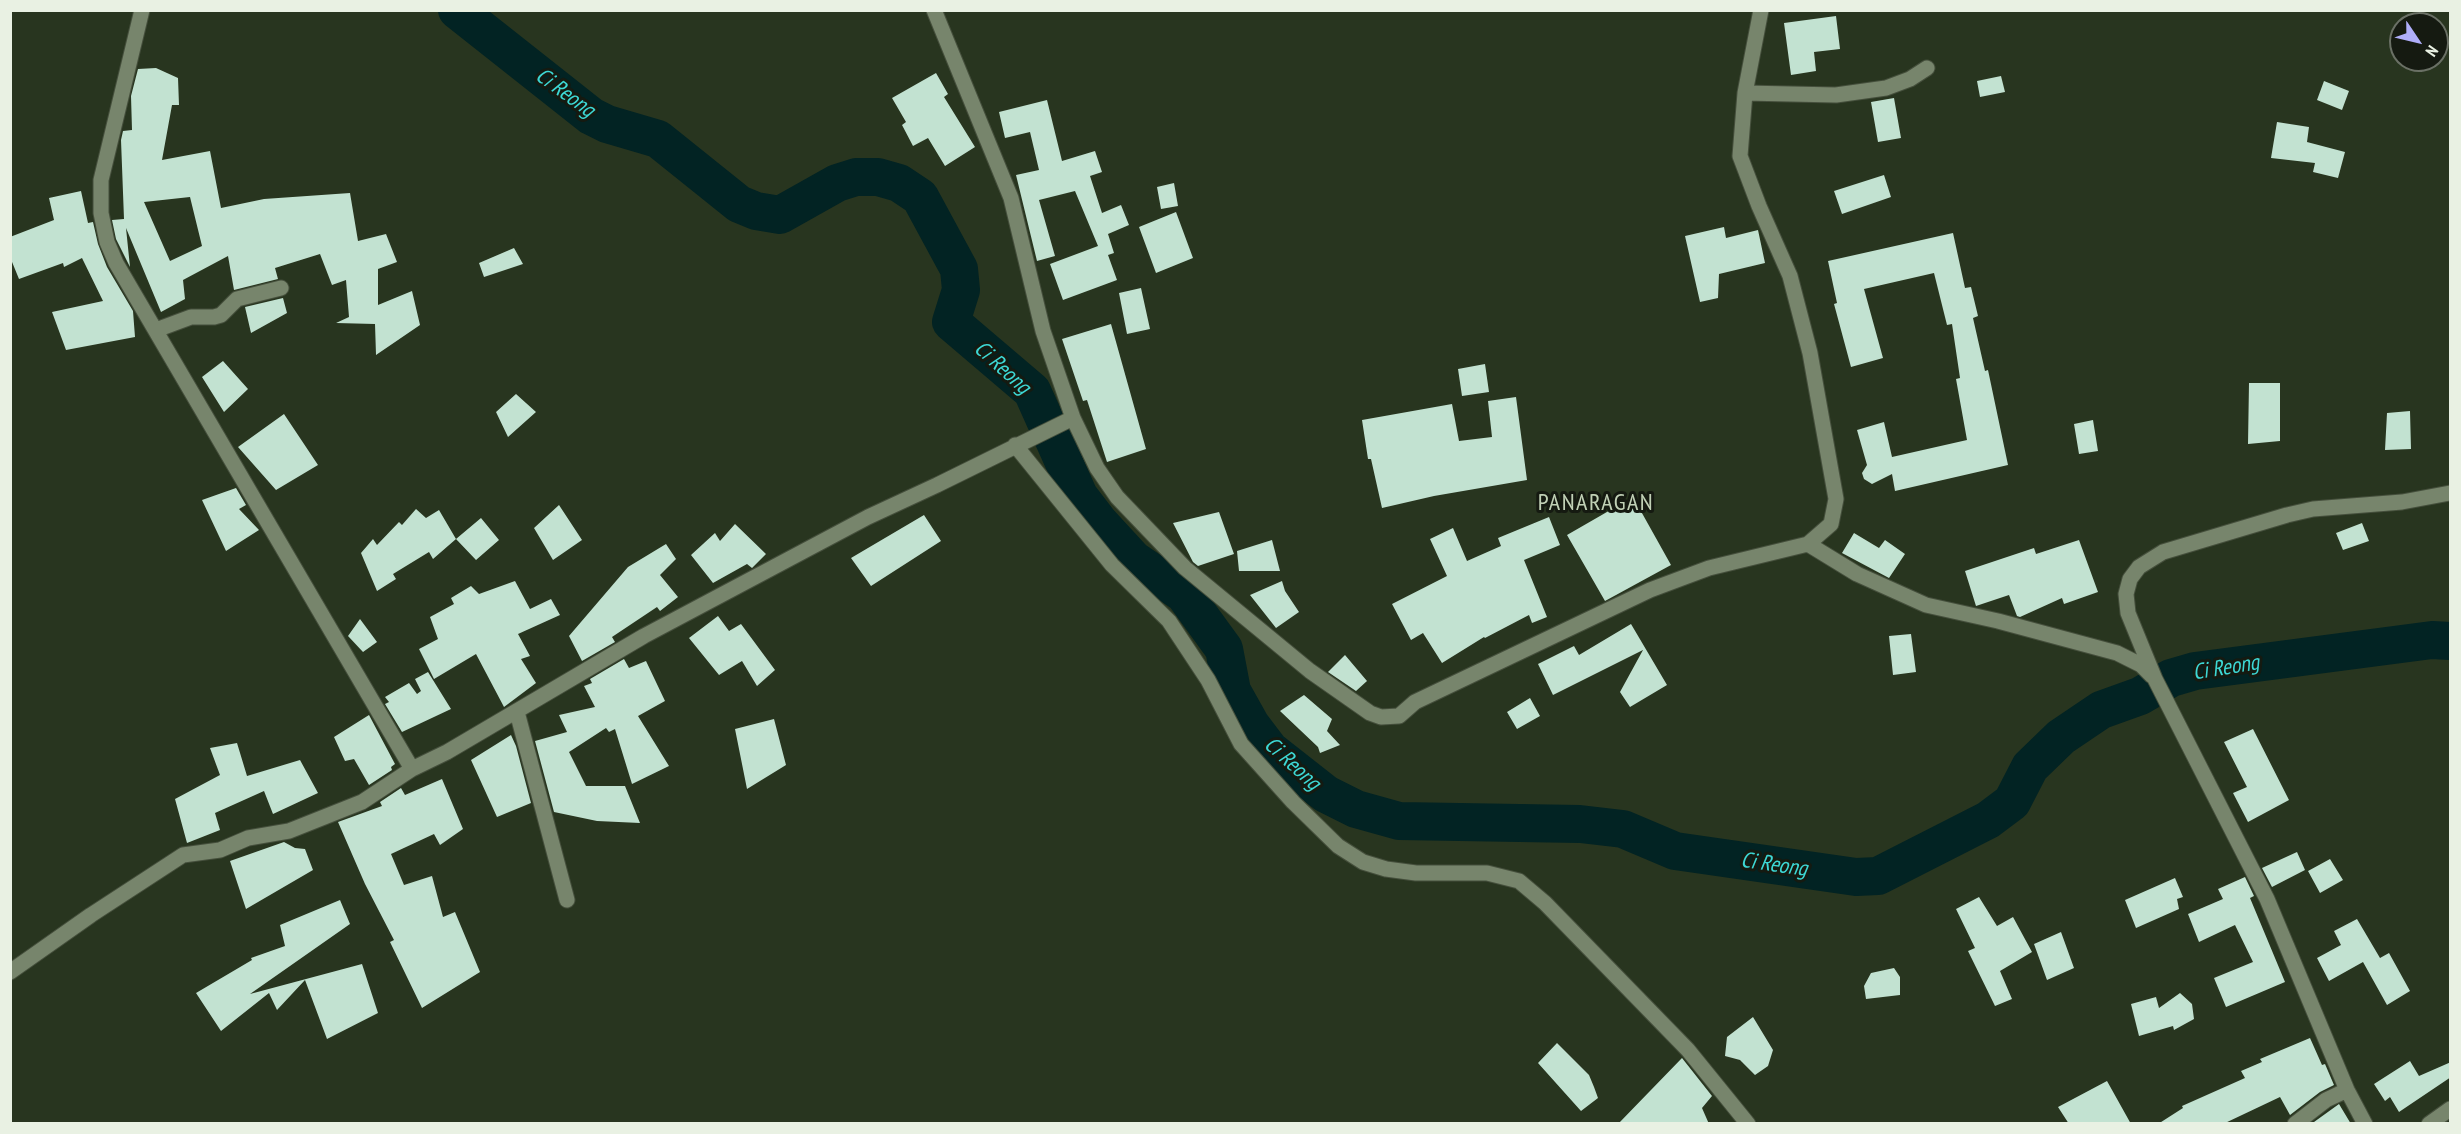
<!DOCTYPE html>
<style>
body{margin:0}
#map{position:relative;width:2461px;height:1134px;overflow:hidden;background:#28351f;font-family:"PT Sans Narrow",sans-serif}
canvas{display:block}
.frame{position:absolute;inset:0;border:12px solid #e9f1e3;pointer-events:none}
.north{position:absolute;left:2389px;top:12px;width:60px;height:60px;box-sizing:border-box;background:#151a11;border:2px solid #6a7065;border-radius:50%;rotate:125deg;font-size:16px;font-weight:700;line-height:24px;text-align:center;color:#e9f1e3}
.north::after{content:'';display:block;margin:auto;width:21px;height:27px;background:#afaefa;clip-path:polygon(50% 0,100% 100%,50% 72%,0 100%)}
</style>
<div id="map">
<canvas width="2461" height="1134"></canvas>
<div class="frame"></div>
<div class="north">N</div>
</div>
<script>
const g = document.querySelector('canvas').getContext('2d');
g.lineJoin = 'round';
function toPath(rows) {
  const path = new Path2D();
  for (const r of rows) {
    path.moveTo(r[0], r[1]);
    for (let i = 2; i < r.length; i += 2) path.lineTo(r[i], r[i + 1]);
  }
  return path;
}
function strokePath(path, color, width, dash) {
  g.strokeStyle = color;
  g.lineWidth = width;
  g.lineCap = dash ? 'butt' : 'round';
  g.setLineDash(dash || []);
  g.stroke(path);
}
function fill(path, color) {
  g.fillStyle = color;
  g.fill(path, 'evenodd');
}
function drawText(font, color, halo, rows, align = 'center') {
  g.font = font + ' "PT Sans Narrow",sans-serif';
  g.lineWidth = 6;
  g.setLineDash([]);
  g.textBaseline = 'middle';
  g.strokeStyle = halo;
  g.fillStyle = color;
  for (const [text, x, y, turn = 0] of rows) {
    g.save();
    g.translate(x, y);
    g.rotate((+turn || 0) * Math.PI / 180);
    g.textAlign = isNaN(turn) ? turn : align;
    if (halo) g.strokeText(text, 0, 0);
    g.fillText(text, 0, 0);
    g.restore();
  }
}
const river = toPath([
 [457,10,591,116,607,124,658,139,739,204,756,211,780,215,837,183,856,177,878,177,899,183,920,197,959,269,961,290,951,322,1032,391,1079,496,1099,522,1134,560,1184,594,1224,649,1232,691,1251,725,1270,750,1326,794,1356,809,1399,821,1580,824,1623,829,1675,851,1856,877,1878,876,1988,820,2012,802,2030,767,2061,737,2101,710,2140,696,2171,678,2195,671,2432,640,2450,641]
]);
const building = toPath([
 [1836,16,1840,49,1814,52,1816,71,1791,75,1784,23],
 [156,68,178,78,179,105,172,105,162,160,210,151,221,208,264,199,350,193,358,241,386,234,397,262,378,269,378,305,412,291,420,325,376,355,375,324,336,323,349,317,346,280,332,285,320,254,275,268,278,279,234,290,228,256,183,280,185,299,161,312,126,228,130,267,116,239,112,220,124,219,121,140,123,131,132,130,131,96,138,69],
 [190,197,202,246,170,261,144,202],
 [936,73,948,94,944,97,975,147,945,166,928,138,913,146,902,125,906,122,892,98],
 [2001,76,2005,92,1980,97,1977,81],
 [2324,81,2349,91,2342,110,2317,100],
 [1894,98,1901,138,1878,142,1871,102],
 [1047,100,1062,161,1095,151,1102,172,1090,176,1102,213,1121,205,1129,225,1108,234,1114,253,1108,255,1117,280,1063,300,1050,264,1098,246,1075,191,1039,200,1055,256,1037,261,1016,175,1039,170,1030,132,1005,138,999,112],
 [2277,122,2309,127,2307,142,2345,152,2338,178,2313,172,2315,163,2271,158],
 [1884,175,1891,197,1842,214,1834,191],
 [1174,183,1178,206,1161,209,1157,187],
 [81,191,88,223,93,222,98,244,107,267,133,311,135,337,66,350,52,312,103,301,82,258,64,267,63,263,19,279,10,257,10,237,54,220,49,198],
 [1176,212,1193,258,1156,273,1139,227],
 [1724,227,1726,238,1758,230,1765,263,1719,274,1718,298,1700,302,1685,236],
 [1953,233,1965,288,1971,287,1978,316,1973,318,1985,371,1988,370,2008,465,1895,491,1892,474,1872,484,1864,479,1862,473,1867,465,1857,430,1884,422,1892,457,1967,440,1956,379,1960,378,1952,324,1947,325,1934,273,1864,289,1883,358,1851,367,1834,304,1837,303,1828,261],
 [514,248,523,264,484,277,479,263],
 [1141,288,1150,329,1127,334,1119,293],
 [283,298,287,313,251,333,245,307],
 [1111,324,1146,449,1107,462,1087,400,1083,401,1062,339],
 [223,361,248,389,224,412,202,377],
 [1485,364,1489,392,1462,396,1458,369],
 [2249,383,2280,383,2280,441,2248,444],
 [516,394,536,412,508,437,496,412],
 [1516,397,1527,480,1434,496,1382,508,1371,459,1368,459,1362,420,1452,404,1459,441,1492,437,1488,401],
 [2410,411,2411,449,2385,450,2387,413],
 [284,414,318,465,276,490,238,447],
 [2093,420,2098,451,2079,454,2074,424],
 [236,488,246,505,239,509,259,530,226,551,202,500],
 [1633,497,1671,565,1605,601,1567,535],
 [559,505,582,540,553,560,534,528],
 [416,509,426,518,439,510,456,539,433,559,429,552,393,574,396,579,377,591,361,553,373,539,377,545,399,522,402,525],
 [1219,512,1234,554,1198,566,1193,562,1173,523],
 [924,515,941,541,871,586,851,558],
 [1549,517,1560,545,1524,560,1547,617,1532,623,1529,615,1485,638,1484,637,1442,663,1423,633,1411,640,1392,604,1447,576,1430,539,1453,528,1467,561,1501,546,1498,538],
 [481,518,499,540,476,560,456,539],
 [2362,523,2369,541,2343,550,2336,533],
 [735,524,766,554,752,568,747,564,713,583,691,555,715,533,720,541],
 [1854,533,1879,548,1885,540,1905,554,1889,578,1842,553],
 [1272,540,1280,571,1239,571,1237,551],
 [2079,540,2098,592,2064,604,2062,598,2020,617,2017,616,2009,595,1976,606,1965,571,2034,548,2036,554],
 [666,544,676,559,660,575,678,597,660,611,657,607,612,637,615,642,582,661,569,636,628,567],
 [515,581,530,609,551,599,560,615,518,634,530,656,521,659,536,683,504,707,476,654,434,679,419,649,438,639,430,617,454,604,451,598,471,586,479,594],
 [1282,581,1285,591,1299,612,1276,628,1250,595],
 [718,616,729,631,741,624,775,670,757,686,742,661,719,675,689,638],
 [360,619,377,642,363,652,348,636],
 [1631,624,1667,685,1630,707,1620,692,1643,650,1553,695,1538,664,1574,646,1579,655],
 [1911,634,1916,672,1893,675,1889,636],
 [1345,655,1367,681,1356,691,1328,672],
 [624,659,629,668,646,661,665,701,638,716,669,766,632,784,615,729,609,732,606,728,569,752,586,786,625,786,640,823,597,821,554,812,535,741,567,732,559,715,595,707,584,686,592,683,590,679],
 [428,672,451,709,402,732,385,704,389,702,385,697,409,683,417,694,421,691,415,679],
 [1304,695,1332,719,1327,731,1340,745,1320,753,1318,747,1280,711],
 [1530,698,1540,716,1517,729,1507,712],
 [369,715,395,764,391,767,392,770,369,785,354,759,345,761,334,737],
 [774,719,786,765,747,789,735,729],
 [2253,729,2289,800,2248,822,2233,793,2247,787,2224,742],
 [511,735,516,746,531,803,497,817,471,760],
 [237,743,247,776,300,760,318,793,273,814,264,791,215,813,220,830,187,843,175,799,220,775,210,748],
 [442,779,463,829,440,845,434,834,391,854,404,885,432,876,443,917,455,912,480,972,422,1008,390,942,394,940,365,884,338,822,382,806,380,802,401,788,405,795],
 [284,842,295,848,305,849,313,870,246,909,230,861],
 [2297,852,2305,870,2272,887,2262,868],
 [2330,859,2343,880,2320,893,2308,871],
 [2245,877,2254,896,2250,898,2285,982,2226,1007,2214,978,2253,962,2235,925,2199,942,2188,914,2223,899,2218,889],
 [2175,878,2183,897,2177,899,2179,909,2136,928,2125,900],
 [1979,897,1997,926,2013,917,2032,952,2000,971,2012,999,1995,1006,1968,951,1975,948,1956,909],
 [340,900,350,924,250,994,362,964,378,1013,327,1039,305,980,277,1010,269,993,221,1031,196,993,252,960,251,958,285,946,280,925],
 [2357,919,2380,958,2389,953,2410,991,2387,1005,2363,962,2329,981,2317,958,2341,945,2334,931],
 [2061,932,2074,968,2047,980,2034,944],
 [1894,968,1900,977,1900,995,1866,999,1864,986,1871,973],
 [2180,993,2192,1004,2194,1019,2174,1030,2173,1026,2139,1036,2131,1004,2156,997,2159,1008],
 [1753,1017,1773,1050,1768,1066,1755,1075,1740,1060,1725,1056,1727,1037],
 [2310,1038,2322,1065,2325,1064,2334,1085,2320,1092,2290,1115,2280,1097,2223,1124,2158,1124,2183,1108,2182,1106,2245,1078,2241,1071,2262,1062,2260,1059],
 [1557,1043,1589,1075,1594,1087,1598,1098,1581,1111,1538,1063],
 [1682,1058,1712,1096,1702,1108,1709,1124,1618,1124],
 [2410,1061,2419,1076,2451,1062,2451,1077,2399,1112,2390,1097,2385,1101,2374,1084],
 [2107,1081,2131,1124,2069,1124,2058,1107],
 [2339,1104,2351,1124,2315,1124,2314,1122]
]);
const minor = toPath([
 [142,10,101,180,101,213,107,242,116,263,412,769],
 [934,10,1011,198,1043,331,1073,418,1097,468,1117,497,1185,568,1310,671,1370,713,1381,717,1399,716,1415,702,1650,590,1709,568,1808,544,1831,524,1836,499,1810,353,1790,276,1759,206,1740,156,1745,93,1761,10],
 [1745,93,1836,95,1886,88,1910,79,1927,68],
 [156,330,191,317,214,317,221,315,237,299,281,288],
 [1015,445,1112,565,1169,621,1208,680,1241,744,1293,802,1338,846,1363,862,1386,869,1416,873,1487,873,1519,881,1545,903,1688,1050,1748,1124],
 [1808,544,1857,574,1926,605,1998,621,2117,653,2141,665,2152,676],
 [517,712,567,900],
 [10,972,91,915,183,855,220,850,248,838,289,831,362,802,412,769,447,752,644,636,868,517,937,485,1073,418],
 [2295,1124,2326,1100,2347,1090],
 [2365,1124,2347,1090,2267,899,2155,679,2128,613,2126,594,2130,579,2139,567,2163,552,2287,515,2313,509,2402,502,2450,493],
 [2429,1124,2450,1109]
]);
const waterNames = [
 ["Ci Reong",565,93,36],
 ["Ci Reong",1002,368,42],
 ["Ci Reong",2226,668,-9],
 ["Ci Reong",1292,764,42],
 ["Ci Reong",1774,865,8]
];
const quarterNames = [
 ["PANARAGAN",1596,503]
];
strokePath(river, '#022323', 38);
fill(building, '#c2e2d1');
strokePath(minor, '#454f3c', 17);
strokePath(minor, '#77856c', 15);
drawText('italic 22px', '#3dd8d5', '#151a11', waterNames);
g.letterSpacing = '1.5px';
drawText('24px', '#c1d1b6', '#151a11', quarterNames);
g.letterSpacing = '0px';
</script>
